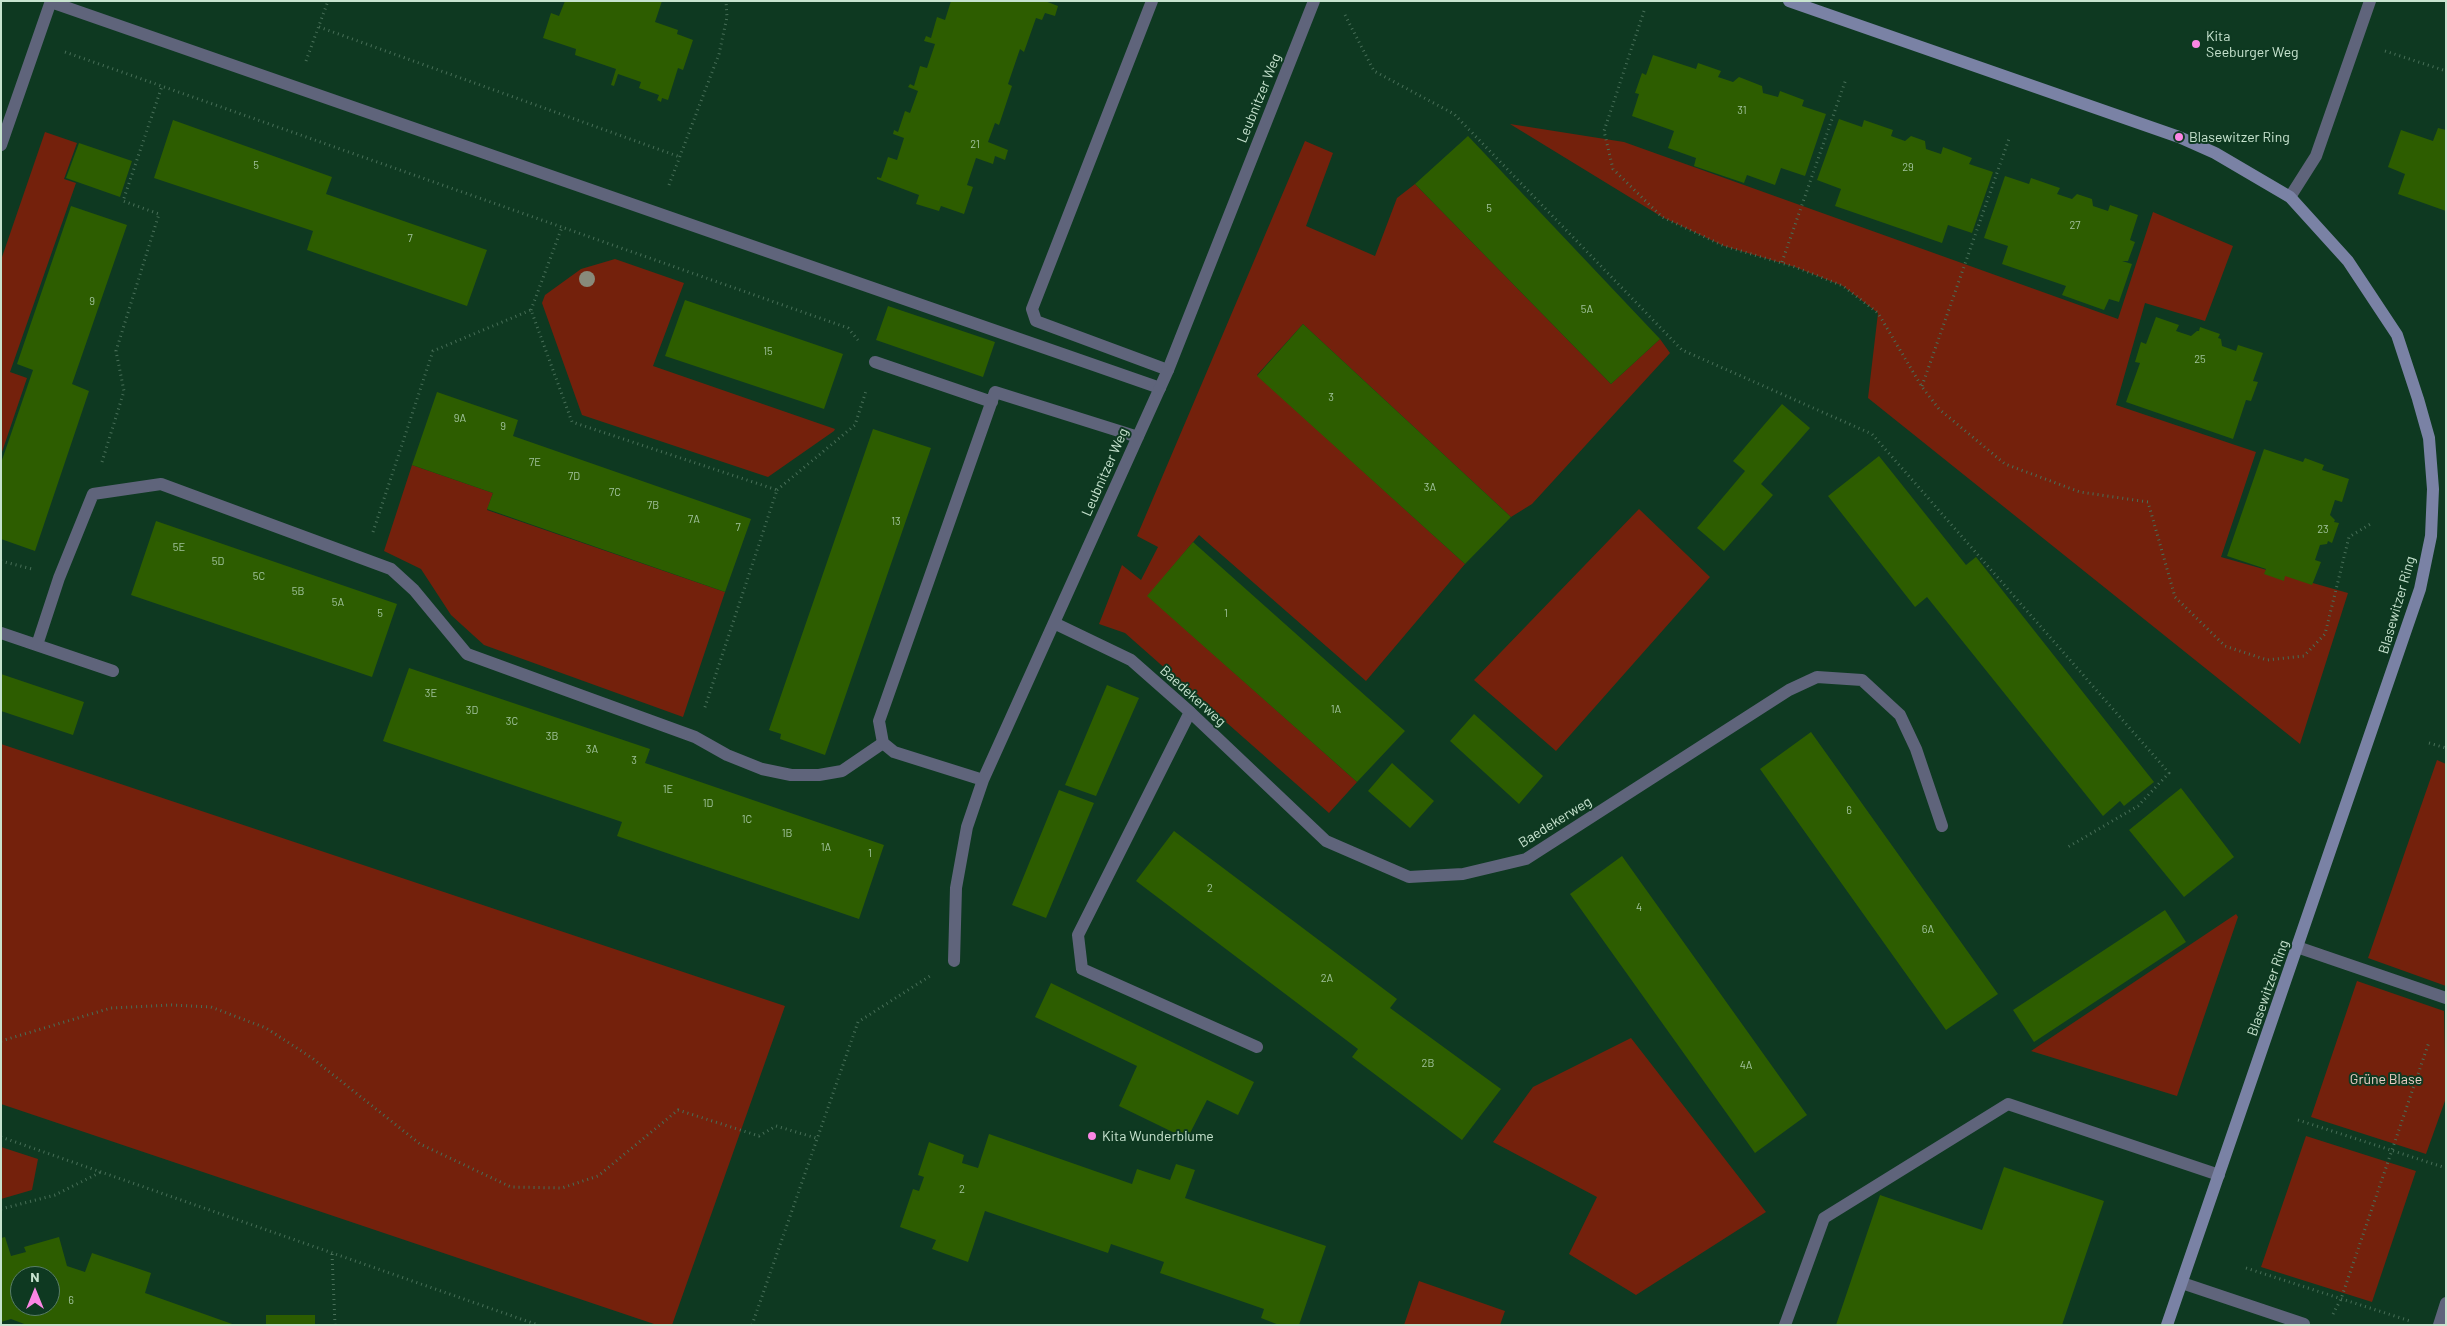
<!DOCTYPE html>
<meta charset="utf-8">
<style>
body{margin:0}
#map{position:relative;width:2447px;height:1326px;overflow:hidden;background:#0e3921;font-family:Barlow,sans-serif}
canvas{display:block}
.frame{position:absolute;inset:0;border:2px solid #c7e3cf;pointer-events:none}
.north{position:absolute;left:10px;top:1266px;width:50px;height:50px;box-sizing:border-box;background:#0e3921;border:1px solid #587d67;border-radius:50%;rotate:0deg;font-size:14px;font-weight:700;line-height:20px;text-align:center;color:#c7e3cf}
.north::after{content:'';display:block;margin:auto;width:18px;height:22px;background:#fc86e4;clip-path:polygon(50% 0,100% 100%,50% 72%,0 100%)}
</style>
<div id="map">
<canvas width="2447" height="1326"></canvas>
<div class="frame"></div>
<div class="north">N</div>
</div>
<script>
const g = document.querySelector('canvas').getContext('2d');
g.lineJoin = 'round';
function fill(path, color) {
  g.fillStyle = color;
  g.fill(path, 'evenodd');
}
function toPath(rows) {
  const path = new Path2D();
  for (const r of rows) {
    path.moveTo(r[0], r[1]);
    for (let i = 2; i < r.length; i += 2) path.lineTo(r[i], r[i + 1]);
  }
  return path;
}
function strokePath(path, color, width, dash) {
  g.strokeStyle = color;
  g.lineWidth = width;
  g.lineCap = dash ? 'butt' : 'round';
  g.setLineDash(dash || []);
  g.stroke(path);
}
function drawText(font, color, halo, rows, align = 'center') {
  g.font = font + ' Barlow,sans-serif';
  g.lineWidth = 4;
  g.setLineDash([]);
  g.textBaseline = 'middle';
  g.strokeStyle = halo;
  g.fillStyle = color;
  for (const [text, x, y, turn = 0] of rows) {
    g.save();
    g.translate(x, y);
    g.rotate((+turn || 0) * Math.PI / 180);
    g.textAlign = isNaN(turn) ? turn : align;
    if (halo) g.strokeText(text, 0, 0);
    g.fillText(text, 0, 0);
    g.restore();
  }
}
const green = toPath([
 [1510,124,1624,142,2118,319,2153,212,2233,246,2205,321,2145,303,2116,405,2256,452,2221,557,2348,593,2300,744,1868,398,1878,313,1843,286,1795,267,1724,246,1662,217],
 [45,132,77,143,64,179,76,183,10,372,27,378,1,455,1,260],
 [1305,141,1333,153,1306,226,1375,256,1397,198,1415,184,1611,384,1660,339,1670,353,1532,504,1511,517,1303,324,1257,375,1465,564,1366,681,1199,535,1148,596,1357,782,1329,813,1125,633,1099,624,1122,565,1141,580,1158,547,1137,536],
 [615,259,684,283,653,366,835,429,834,431,768,477,582,415,542,303,545,295,581,269],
 [412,465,493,493,487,510,725,592,683,717,484,645,451,615,421,569,384,551],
 [1639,509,1710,577,1556,751,1474,680],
 [1,744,785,1006,672,1325,657,1325,1,1104],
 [2437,760,2446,764,2446,986,2368,958],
 [2236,914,2238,917,2177,1096,2031,1051],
 [2357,981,2444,1011,2446,1098,2426,1154,2311,1117],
 [1631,1038,1766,1212,1636,1295,1569,1254,1597,1197,1493,1142,1533,1087],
 [2306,1136,2416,1171,2372,1302,2261,1267],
 [1,1147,38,1159,32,1190,1,1199],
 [1419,1281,1505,1311,1500,1325,1404,1325]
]);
const building = toPath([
 [565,1,662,1,655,22,678,30,677,34,693,40,683,70,678,68,668,100,662,98,661,102,657,100,659,95,639,88,641,82,618,74,614,86,611,85,616,69,575,55,576,49,543,38,551,13,559,16],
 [951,1,1045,1,1058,6,1055,16,1045,13,1042,20,1036,18,1024,52,1020,49,1008,84,1012,86,999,125,995,123,988,142,1008,150,1005,160,995,156,993,164,976,158,967,185,973,187,964,214,941,206,939,211,916,204,919,195,877,179,877,177,881,178,888,157,897,160,904,138,893,134,894,130,898,132,905,111,910,113,918,91,908,87,910,84,914,86,920,66,927,68,935,44,924,41,926,36,931,38,937,17,945,20],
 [1653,55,1696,69,1698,63,1721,71,1718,77,1733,82,1739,77,1762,86,1763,93,1778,97,1780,91,1804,100,1802,106,1826,114,1805,176,1781,168,1775,185,1747,175,1744,183,1694,166,1696,158,1668,148,1674,131,1632,116,1639,94,1635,93,1642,73,1646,75],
 [1839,119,1862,127,1864,120,1893,130,1891,136,1905,141,1911,136,1925,141,1926,149,1941,154,1943,147,1972,158,1969,164,1993,172,1972,233,1948,225,1942,243,1835,206,1841,189,1817,180],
 [173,120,332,177,326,194,487,250,467,306,307,250,313,231,154,178],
 [2438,128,2446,130,2446,211,2398,194,2405,174,2388,167,2401,130,2433,141],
 [1468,136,1660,339,1611,384,1415,184],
 [79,143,132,161,120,197,66,178],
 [2005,176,2029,184,2031,178,2060,188,2057,194,2072,199,2077,194,2092,199,2093,206,2108,211,2110,205,2138,215,2130,240,2135,242,2128,261,2122,261,2132,264,2119,302,2109,299,2104,310,2062,295,2066,286,2002,264,2008,246,1984,238],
 [71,206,127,225,72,384,89,391,35,551,1,539,1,463,33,370,17,364],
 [685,300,843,354,824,409,665,356],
 [888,306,995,342,983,377,876,340],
 [2156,317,2179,325,2176,331,2191,336,2197,331,2199,331,2200,327,2220,334,2218,338,2221,339,2222,346,2236,351,2238,345,2263,353,2253,381,2258,382,2251,401,2246,400,2233,439,2126,402,2140,363,2135,362,2141,342,2146,344],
 [1303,324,1511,517,1465,564,1257,376],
 [437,392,518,420,513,436,751,519,725,592,487,509,493,493,412,465],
 [1782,404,1810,428,1761,484,1773,495,1724,551,1697,528,1745,471,1733,461],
 [873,429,931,448,825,755,780,739,781,734,769,730],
 [2264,449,2303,462,2305,458,2324,465,2322,470,2349,479,2342,502,2335,500,2330,515,2335,520,2334,522,2339,523,2332,543,2328,541,2327,544,2320,545,2315,560,2321,562,2312,585,2285,576,2284,581,2264,574,2266,569,2227,556],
 [1879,456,1966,565,1976,557,2154,782,2124,806,2120,801,2103,816,1927,597,1915,607,1828,496],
 [156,521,397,604,372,677,131,595],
 [1193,542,1405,731,1357,782,1147,596],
 [409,668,650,749,645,763,884,845,859,919,617,836,622,822,383,741],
 [1,674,84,702,73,735,1,711],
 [1107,685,1139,698,1096,796,1065,785],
 [1474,714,1543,776,1519,804,1450,741],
 [1811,732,1998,994,1946,1030,1760,769],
 [1392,763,1434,801,1410,828,1368,791],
 [2181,788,2234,857,2184,897,2129,830],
 [1059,790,1094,803,1046,918,1012,905],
 [1174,831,1397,999,1390,1008,1501,1089,1462,1140,1352,1057,1358,1049,1136,881],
 [1622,856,1807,1115,1755,1153,1570,894],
 [2165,910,2186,942,2034,1042,2013,1010],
 [1051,983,1254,1082,1238,1115,1207,1100,1187,1139,1119,1106,1137,1066,1035,1017],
 [989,1134,1132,1184,1137,1169,1170,1180,1176,1164,1195,1170,1185,1198,1326,1246,1299,1325,1279,1325,1261,1318,1264,1309,1160,1273,1164,1262,1111,1244,1108,1253,985,1211,968,1262,932,1249,936,1240,900,1227,913,1189,919,1191,924,1177,918,1175,929,1142,964,1155,962,1163,978,1168],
 [2004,1167,2104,1201,2062,1325,1836,1325,1880,1195,1982,1230],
 [5,1237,11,1256,26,1252,24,1247,59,1237,67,1266,85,1272,92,1253,151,1273,145,1293,235,1325,27,1325,11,1319,1,1322,1,1238],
 [20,1276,50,1276,50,1306,20,1306],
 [266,1315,315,1315,315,1325,266,1325]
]);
const path = toPath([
 [1644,11,1604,131,1613,169,1662,217,1724,246,1795,267,1843,286,1878,313,1922,387,1939,409,2005,464,2080,492,2148,502,2175,597,2225,646,2267,660,2304,656,2325,634,2349,537,2372,523],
 [1345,15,1374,71,1454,114,1682,350,1872,434,2169,773,2138,806,2068,847],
 [319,27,680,157],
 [2385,51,2446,71],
 [65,52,848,328,858,340],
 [306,61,328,1],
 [669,185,719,54,727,17,726,1],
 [1782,262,1846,79],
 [531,310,562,227],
 [1922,386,2010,136],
 [102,462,124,391,116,351,159,214,123,201,162,86],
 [777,490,855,425,866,391],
 [373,532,433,351,531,310,572,422,777,490,704,710],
 [1,561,32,569],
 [2429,743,2446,748],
 [1,1041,111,1008,172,1005,211,1007,266,1028,312,1058,420,1144,511,1187,562,1188,598,1176,678,1110,759,1136,776,1126,816,1138],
 [2298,1120,2446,1168],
 [1,1137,538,1325],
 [1,1209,55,1195,101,1172],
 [332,1254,335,1325],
 [2246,1268,2410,1321],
 [2333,1314,2341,1299,2429,1042],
 [752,1325,858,1022,930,976]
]);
const lane = toPath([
 [1152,1,1032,309,1036,321,1168,370],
 [51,2,1160,388],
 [2290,197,2316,156,2370,1],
 [1,633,113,671],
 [37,645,59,578,93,494,161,484,391,569,414,590,467,654,695,737,727,755,762,769,791,775,819,775,842,771,883,743],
 [1190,712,1078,935,1082,969,1257,1047],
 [2297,947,2446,998],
 [2182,1283,2304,1324],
 [1785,1325,1824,1218,2008,1104,2219,1175],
 [2439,1325,2446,1303]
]);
const street = toPath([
 [1,145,51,1],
 [875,362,992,402],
 [1054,623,1131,660,1190,712,1326,841,1409,877,1463,874,1526,859,1789,690,1817,677,1862,680,1900,715,1916,749,1942,826],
 [983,780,894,752,883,743,879,721,995,392,1138,437],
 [954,961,956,888,967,827,983,780,1168,370,1314,1]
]);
const secondary = toPath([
 [1789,1,2179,137,2215,153,2290,197,2348,261,2397,335,2418,399,2429,438,2433,489,2431,536,2420,589,2167,1325]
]);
const trees = [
 [587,279]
];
const markers = [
 [2196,44,5,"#fc86e4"],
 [2179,137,5,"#fc86e4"],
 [1092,1136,5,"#fc86e4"]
];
const numberNames = [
 ["31",1742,110],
 ["21",975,144],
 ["5",256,165],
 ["29",1908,167],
 ["5",1489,208],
 ["27",2075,225],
 ["7",410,238],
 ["9",92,301],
 ["5A",1587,309],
 ["15",768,351],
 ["25",2200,359],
 ["3",1331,397],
 ["9A",460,418],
 ["9",503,426],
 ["7E",535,462],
 ["7D",574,476],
 ["3A",1430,487],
 ["7C",615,492],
 ["7B",653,505],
 ["7A",694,519],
 ["13",896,521],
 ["7",738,527],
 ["23",2323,529],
 ["5E",179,547],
 ["5D",218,561],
 ["5C",259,576],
 ["5B",298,591],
 ["5A",338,602],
 ["5",380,613],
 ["1",1226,613],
 ["3E",431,693],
 ["1A",1336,709],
 ["3D",472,710],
 ["3C",512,721],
 ["3B",552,736],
 ["3A",592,749],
 ["3",634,760],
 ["1E",668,789],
 ["1D",708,803],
 ["6",1849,810],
 ["1C",747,819],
 ["1B",787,833],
 ["1A",826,847],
 ["1",870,853],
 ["2",1210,888],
 ["4",1639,907],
 ["6A",1928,929],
 ["2A",1327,978],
 ["2B",1428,1063],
 ["4A",1746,1065],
 ["2",962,1189],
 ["6",71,1300]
];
const poiNames = [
 ["Kita",2206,36],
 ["Seeburger Weg",2206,52],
 ["Blasewitzer Ring",2189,137],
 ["Kita Wunderblume",1102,1136]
];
const streetNames = [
 ["Leubnitzer Weg",1259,98,-68],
 ["Leubnitzer Weg",1105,472,-66],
 ["Blasewitzer Ring",2397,605,-74],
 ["Baedekerweg",1193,696,42],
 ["Baedekerweg",1555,822,-32],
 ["Blasewitzer Ring",2268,988,-71]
];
const parkNames = [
 ["Grüne Blase",2386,1079]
];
fill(green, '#74210c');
fill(building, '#2d5d00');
strokePath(path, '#486f58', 3, [1, 4]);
strokePath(lane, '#5f647b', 12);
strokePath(street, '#5f647b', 12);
strokePath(secondary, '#7a82a5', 12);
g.fillStyle = '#888a7b';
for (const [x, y] of trees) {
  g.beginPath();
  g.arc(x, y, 8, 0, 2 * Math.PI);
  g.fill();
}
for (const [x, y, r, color] of markers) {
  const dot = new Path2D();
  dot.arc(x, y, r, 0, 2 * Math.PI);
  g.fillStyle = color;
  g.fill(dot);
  strokePath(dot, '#0e3921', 2);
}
drawText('11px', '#a0c29b', null, numberNames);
drawText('14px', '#c7e3cf', '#0e3921', poiNames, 'left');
drawText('14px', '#c7e3cf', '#0e3921', streetNames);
drawText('14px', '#eccdc5', '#0e3921', parkNames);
</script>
